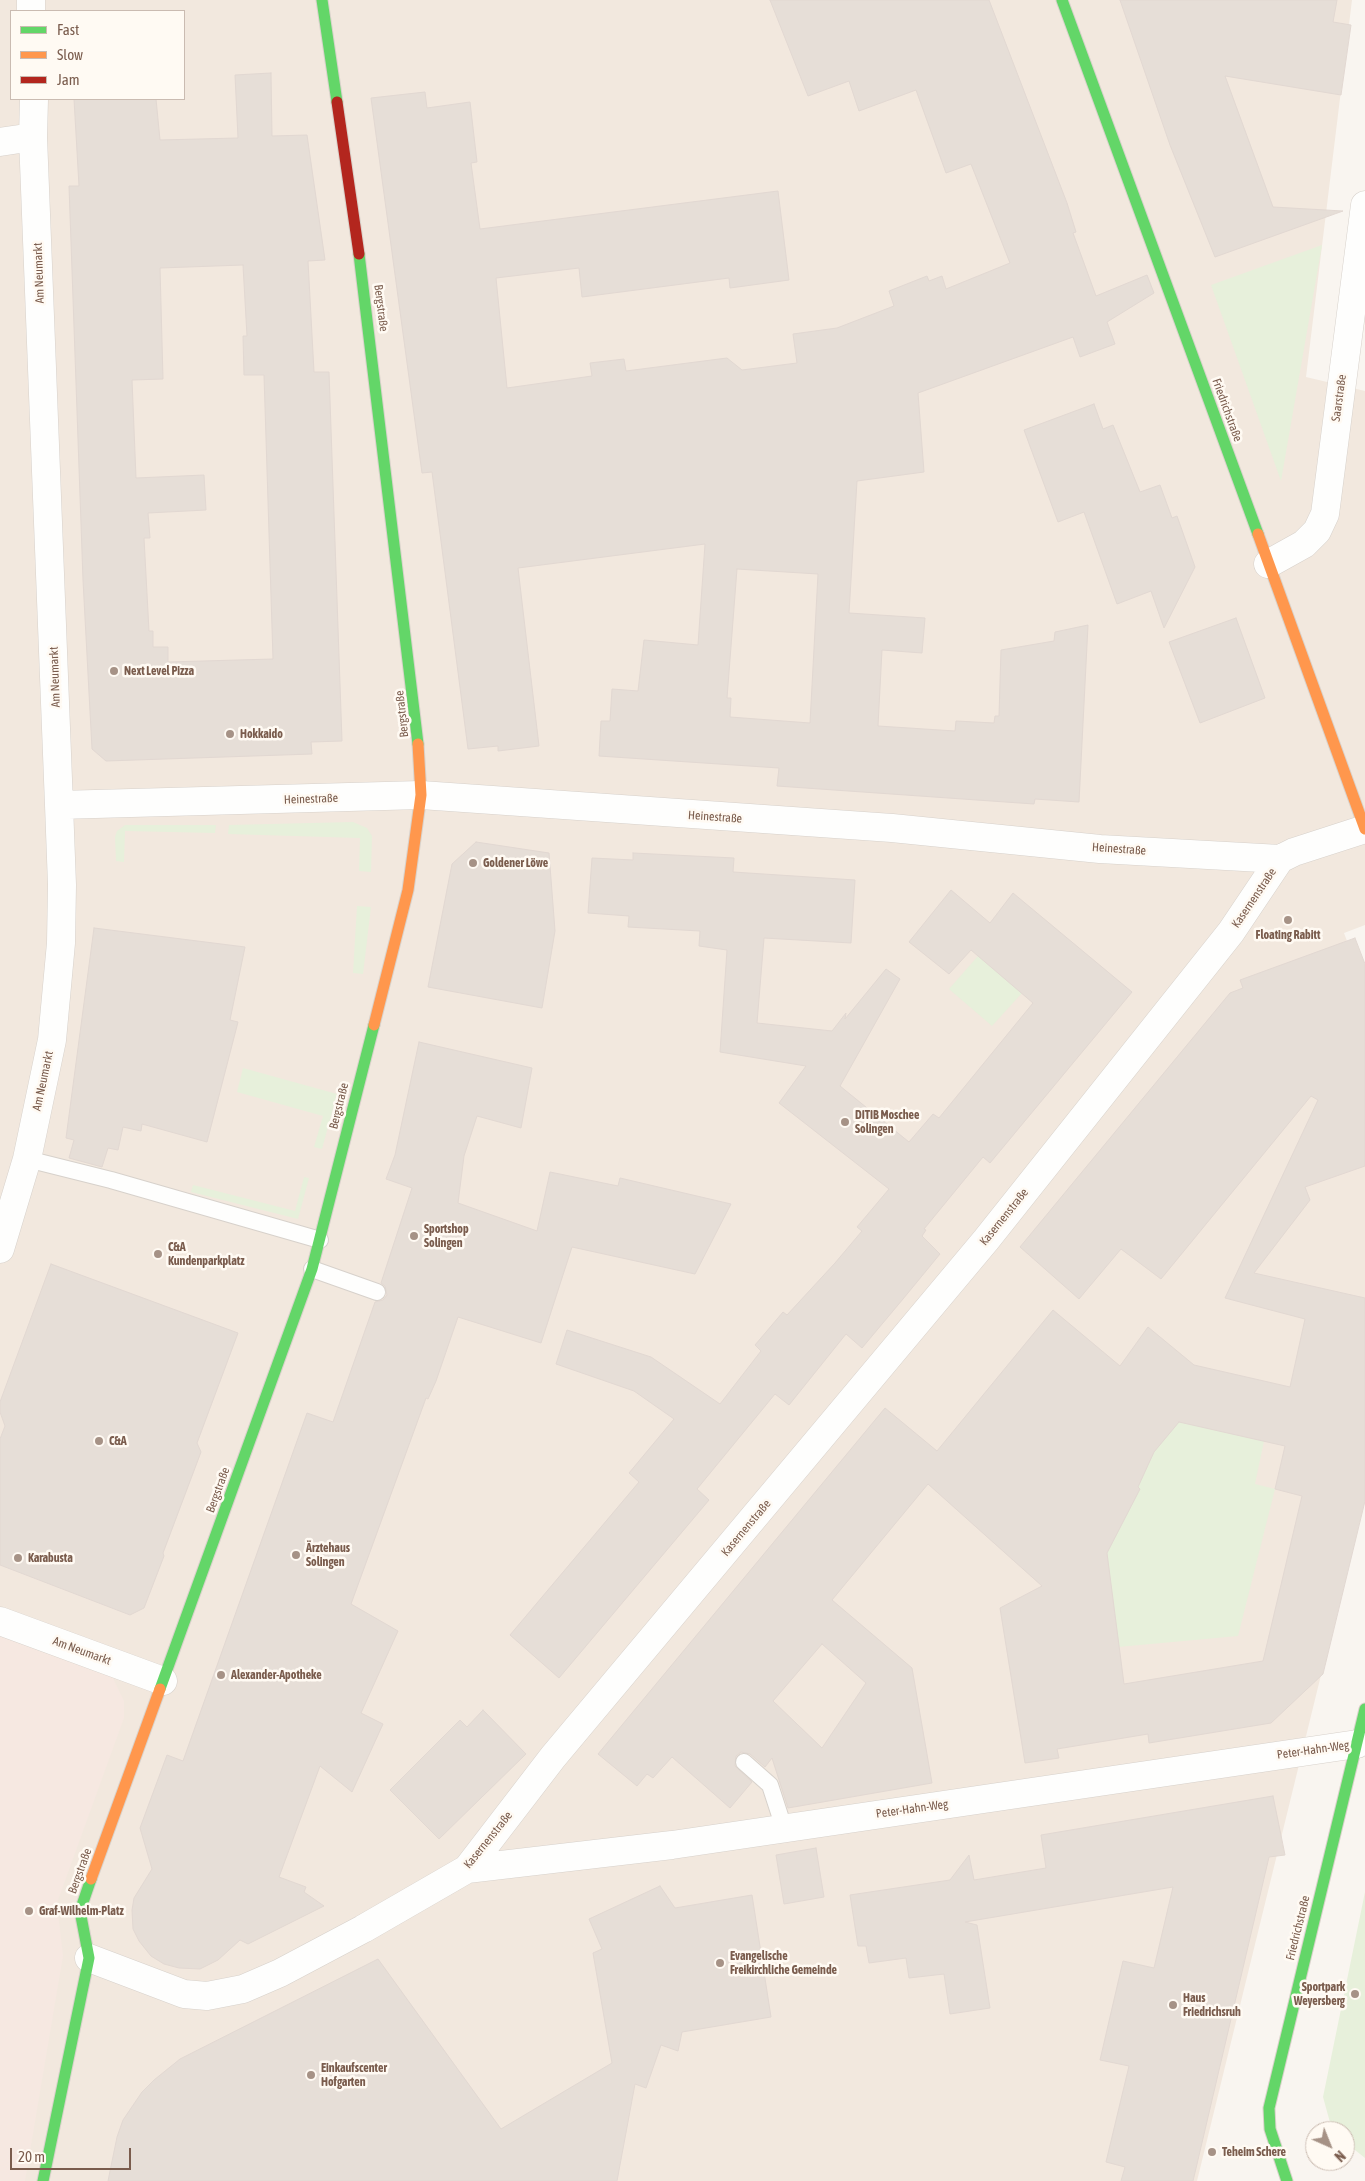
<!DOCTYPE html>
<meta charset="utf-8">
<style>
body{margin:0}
#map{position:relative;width:1365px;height:2181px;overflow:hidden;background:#f9f5f0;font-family:"Asap Condensed",sans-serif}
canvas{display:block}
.legend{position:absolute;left:10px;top:10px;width:175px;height:90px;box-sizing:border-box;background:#fffaf3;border:1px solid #cabbb1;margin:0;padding:6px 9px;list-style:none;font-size:15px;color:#7a5c4d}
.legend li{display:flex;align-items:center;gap:10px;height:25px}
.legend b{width:25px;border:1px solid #cabbb1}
.north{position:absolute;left:1305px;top:2121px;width:50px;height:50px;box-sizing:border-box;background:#fffaf3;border:1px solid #cabbb1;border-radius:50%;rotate:136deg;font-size:14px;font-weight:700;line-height:20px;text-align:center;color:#7a5c4d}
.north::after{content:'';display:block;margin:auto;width:18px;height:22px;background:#a69286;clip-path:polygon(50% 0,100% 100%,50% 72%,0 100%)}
.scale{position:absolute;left:10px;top:2148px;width:121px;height:22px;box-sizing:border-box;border:2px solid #7a5c4d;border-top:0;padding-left:6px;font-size:15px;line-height:18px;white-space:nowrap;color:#7a5c4d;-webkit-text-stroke:4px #fffaf3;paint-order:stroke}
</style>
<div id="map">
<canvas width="1365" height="2181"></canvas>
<ul class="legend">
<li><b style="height:6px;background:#63d668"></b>Fast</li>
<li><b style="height:6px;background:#ff974d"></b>Slow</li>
<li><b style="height:6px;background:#b3261e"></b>Jam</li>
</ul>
<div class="north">N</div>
<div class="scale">20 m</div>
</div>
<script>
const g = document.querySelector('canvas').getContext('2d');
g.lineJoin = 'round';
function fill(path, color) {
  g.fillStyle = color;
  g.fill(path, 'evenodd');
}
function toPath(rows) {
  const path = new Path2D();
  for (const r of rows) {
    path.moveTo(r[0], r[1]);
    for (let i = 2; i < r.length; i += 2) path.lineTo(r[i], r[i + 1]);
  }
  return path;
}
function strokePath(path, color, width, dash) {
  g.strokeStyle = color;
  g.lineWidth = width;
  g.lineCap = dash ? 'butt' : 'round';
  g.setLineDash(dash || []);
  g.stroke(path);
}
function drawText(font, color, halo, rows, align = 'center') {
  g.font = font + ' "Asap Condensed",sans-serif';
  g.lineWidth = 5;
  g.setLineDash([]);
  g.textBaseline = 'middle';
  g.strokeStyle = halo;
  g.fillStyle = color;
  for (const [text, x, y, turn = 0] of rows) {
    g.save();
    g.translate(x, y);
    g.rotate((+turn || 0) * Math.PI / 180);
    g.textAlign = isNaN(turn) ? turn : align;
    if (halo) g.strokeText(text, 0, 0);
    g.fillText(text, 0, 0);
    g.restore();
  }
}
const residential = toPath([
 [0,0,1352,0,1306,377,1365,391,1365,925,1344,933,1365,989,1365,1486,1346,1573,1197,2181,0,2181],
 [11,11,184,11,184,99,11,99]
]);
const commercial = toPath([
 [0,1631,100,1668,113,1678,124,1701,124,1718,57,1903,63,1956,25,2181,0,2181]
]);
const green = toPath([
 [1322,245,1281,481,1211,285],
 [353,822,367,828,372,836,371,872,359,871,360,838,228,834,229,825],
 [125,825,216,825,215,833,125,831,124,862,116,861,115,837,117,831],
 [357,906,371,907,363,974,353,973],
 [978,956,1022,993,992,1026,949,989],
 [243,1068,337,1094,322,1149,314,1147,323,1116,237,1092],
 [304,1177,309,1178,298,1219,191,1192,193,1185,295,1211],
 [1170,1419,1264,1441,1255,1484,1275,1489,1238,1636,1118,1647,1107,1553,1139,1489,1132,1481,1154,1452],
 [1365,1892,1365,2158,1345,2142,1345,2131,1336,2131,1331,2126,1323,2097]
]);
const building = toPath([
 [770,0,989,0,1067,203,1076,232,1073,233,1096,296,1147,275,1154,293,1107,322,1115,344,1080,357,1073,337,918,393,924,472,857,481,849,613,925,618,922,653,882,650,878,726,955,731,956,721,994,723,995,716,999,716,1001,650,1054,641,1055,632,1088,625,1079,802,1035,799,1034,804,777,786,779,768,599,756,601,721,610,721,612,689,638,691,644,640,698,645,705,544,518,568,539,746,498,751,498,746,468,749,432,472,422,473,371,98,425,92,427,108,470,102,477,162,471,163,480,229,778,191,789,280,730,288,729,278,582,297,579,268,496,278,507,388,592,376,590,363,624,359,626,371,727,358,742,370,797,363,793,334,837,328,894,306,889,291,927,276,929,281,942,276,946,289,1010,263,971,164,946,173,916,90,859,111,849,81,808,96,770,0],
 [737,569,818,574,810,723,730,717,731,698,727,698,737,569],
 [1120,0,1337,0,1333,22,1351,25,1341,95,1225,76,1273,207,1343,211,1215,257,1170,145,1120,0],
 [271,73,272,136,307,135,325,260,308,261,314,372,329,372,342,741,311,742,312,754,106,761,92,749,83,580,69,186,79,186,74,99,156,99,160,140,238,138,235,75,271,73],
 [243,265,247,336,243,336,244,375,264,375,273,659,168,662,168,647,153,647,153,631,149,631,144,538,150,538,148,513,206,510,204,475,136,478,132,380,163,379,160,268,243,265],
 [1094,404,1103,429,1113,425,1140,492,1160,485,1172,518,1177,516,1195,567,1164,628,1151,591,1117,604,1084,512,1058,522,1024,430,1094,404],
 [1236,618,1265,698,1200,723,1169,642,1236,618],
 [476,842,549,853,555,931,542,1008,428,987,452,864,476,842],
 [633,853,734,858,733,872,855,880,851,943,764,938,757,1023,832,1031,846,1013,845,1019,886,969,900,979,840,1086,909,1142,933,1114,939,1118,1033,1003,971,950,949,974,909,942,951,890,990,923,1013,893,1132,992,990,1163,983,1157,924,1229,926,1230,922,1236,940,1254,903,1299,862,1348,846,1334,789,1405,775,1394,697,1489,709,1500,559,1678,510,1635,639,1482,629,1473,674,1419,634,1391,556,1364,567,1330,651,1357,720,1404,761,1351,755,1345,783,1312,787,1315,835,1263,862,1231,857,1227,889,1189,779,1103,806,1066,720,1052,727,950,699,946,700,931,628,927,629,916,588,913,592,858,633,860,633,853],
 [94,928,245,947,230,1020,238,1022,207,1142,142,1124,141,1131,123,1127,118,1150,108,1148,102,1167,69,1158,74,1140,66,1138,94,928],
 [1355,938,1365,964,1365,1166,1305,1187,1310,1200,1254,1273,1365,1298,1365,1501,1323,1674,1271,1723,1149,1743,1148,1734,1057,1749,1059,1758,1025,1763,1000,1608,1042,1586,928,1484,832,1600,912,1668,932,1783,788,1808,772,1758,765,1767,750,1754,741,1752,736,1756,735,1766,752,1782,730,1808,672,1757,653,1778,647,1774,637,1786,598,1754,885,1408,937,1451,1053,1310,1120,1366,1148,1327,1194,1365,1290,1387,1305,1319,1225,1298,1318,1100,1311,1096,1161,1279,1121,1249,1079,1299,1020,1247,1230,993,1243,988,1240,980,1355,938],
 [1179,1422,1285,1446,1275,1489,1302,1496,1263,1661,1124,1684,1107,1553,1140,1489,1138,1487,1154,1452,1179,1422],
 [822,1644,866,1683,822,1748,773,1701,822,1644],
 [419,1042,532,1068,521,1128,477,1116,464,1156,458,1203,537,1231,550,1172,618,1186,620,1178,731,1204,695,1274,572,1247,541,1343,458,1317,436,1381,428,1399,426,1398,351,1604,398,1631,361,1713,383,1724,352,1792,320,1766,279,1877,306,1887,304,1892,324,1906,248,1944,240,1940,218,1960,200,1969,179,1968,164,1964,151,1956,139,1941,133,1929,132,1910,134,1898,152,1869,140,1828,167,1755,183,1761,307,1413,333,1422,375,1302,383,1300,387,1295,385,1286,381,1283,412,1188,386,1179,395,1155,419,1042],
 [51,1264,238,1333,197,1443,201,1452,163,1553,164,1556,144,1608,130,1615,0,1565,0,1439,5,1426,0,1412,0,1402,51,1264],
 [483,1710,526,1754,439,1839,390,1790,460,1720,467,1727,483,1710],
 [1273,1796,1285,1855,1269,1857,1193,2181,1121,2181,1125,2167,1106,2162,1129,2066,1100,2060,1123,1961,1154,1968,1173,1887,965,1922,977,1925,990,2008,950,2014,944,1974,909,1978,906,1958,869,1963,866,1946,858,1946,850,1895,950,1880,969,1855,974,1880,1046,1868,1041,1835,1273,1796],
 [816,1848,824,1897,784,1904,776,1855,816,1848],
 [660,1886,675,1908,752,1895,771,2017,682,2032,678,2051,661,2045,646,2088,635,2084,617,2181,108,2181,117,2137,123,2120,142,2092,154,2080,180,2059,378,1959,501,2129,612,2063,593,1953,602,1949,589,1919,660,1886]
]);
const lane = toPath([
 [27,1159,111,1180,320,1240],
 [312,1269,377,1292],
 [744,1762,770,1785,784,1828]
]);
const street = toPath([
 [31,0,31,11],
 [0,142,33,137],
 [1268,564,1304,544,1317,531,1325,514,1365,205],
 [59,805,421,795,892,828,1100,849,1280,859,1294,852,1365,829],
 [0,1249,27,1159,52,1040,61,943,62,885,59,805,33,137,34,99],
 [0,1621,163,1681],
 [467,1869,672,1845,1357,1744],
 [89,1958,184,1994,207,1996,243,1989,280,1973,363,1929,467,1869,553,1757,986,1240,1231,932,1280,859]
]);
const fast = toPath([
 [322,0,337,102],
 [1062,0,1258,534],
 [359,254,418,744],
 [160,1689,312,1269,374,1025],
 [43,2181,89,1958,80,1911,91,1879],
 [1287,2181,1270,2129,1269,2108,1365,1709]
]);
const slow = toPath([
 [1258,534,1365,829],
 [374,1025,408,890,421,795,418,744],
 [91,1879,160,1689]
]);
const jam = toPath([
 [337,102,359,254]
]);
const markers = [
 [114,671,5,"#a69286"],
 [230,734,5,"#a69286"],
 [473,863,5,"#a69286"],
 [1288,920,5,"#a69286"],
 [845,1122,5,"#a69286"],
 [414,1236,5,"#a69286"],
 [158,1254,5,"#a69286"],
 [99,1441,5,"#a69286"],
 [296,1555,5,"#a69286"],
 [18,1558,5,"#a69286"],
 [221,1675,5,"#a69286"],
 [29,1911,5,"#a69286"],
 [720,1963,5,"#a69286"],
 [1355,1994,5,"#a69286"],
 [1173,2005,5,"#a69286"],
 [311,2075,5,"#a69286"],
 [1212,2152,5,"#a69286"]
];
const streetNames = [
 ["Am Neumarkt",39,273,-92],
 ["Bergstraße",381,308,83],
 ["Saarstraße",1339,398,-82],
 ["Friedrichstraße",1227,410,70],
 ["Am Neumarkt",55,677,-92],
 ["Bergstraße",402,714,-96],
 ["Heinestraße",311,799,-2],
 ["Heinestraße",715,817,4],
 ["Heinestraße",1119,849,4],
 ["Kasernenstraße",1254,898,-56],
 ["Am Neumarkt",43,1081,-78],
 ["Bergstraße",339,1106,-76],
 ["Kasernenstraße",1004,1217,-51],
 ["Bergstraße",218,1490,-70],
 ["Kasernenstraße",746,1528,-50],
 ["Am Neumarkt",82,1651,20],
 ["Peter-Hahn-Weg",1313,1750,-8],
 ["Peter-Hahn-Weg",912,1809,-8],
 ["Kasernenstraße",488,1840,-51],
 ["Bergstraße",80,1871,-70],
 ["Friedrichstraße",1298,1928,-76]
];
const poiNames = [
 ["Next Level Pizza",124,671],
 ["Hokkaido",240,734],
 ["Goldener Löwe",483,863],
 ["Floating Rabitt",1288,935,"center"],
 ["DITIB Moschee",855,1115],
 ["Solingen",855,1129],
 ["Sportshop",424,1229],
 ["Solingen",424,1243],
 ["C&A",168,1247],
 ["Kundenparkplatz",168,1261],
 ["C&A",109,1441],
 ["Ärztehaus",306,1548],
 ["Solingen",306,1562],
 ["Karabusta",28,1558],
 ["Alexander-Apotheke",231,1675],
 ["Graf-Wilhelm-Platz",39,1911],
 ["Evangelische",730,1956],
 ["Freikirchliche Gemeinde",730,1970],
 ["Sportpark",1345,1987,"right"],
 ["Weyersberg",1345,2001,"right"],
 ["Haus",1183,1998],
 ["Friedrichsruh",1183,2012],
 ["Einkaufscenter",321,2068],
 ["Hofgarten",321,2082],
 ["Teheim Schere",1222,2152]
];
fill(residential, '#f2e8de');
fill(commercial, '#f6e8e1');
fill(green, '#e7f0db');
fill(building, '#e6ded7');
strokePath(building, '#e2d8d2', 1);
strokePath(lane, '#d7d1cb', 18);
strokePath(street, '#d7d1cb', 29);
strokePath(fast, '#d9d2cb', 13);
strokePath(slow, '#d9d2cb', 13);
strokePath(jam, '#d9d2cb', 13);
strokePath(lane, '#fefefd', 16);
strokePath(street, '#fefefd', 28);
strokePath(fast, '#63d668', 11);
strokePath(slow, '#ff974d', 11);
strokePath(jam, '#b3261e', 11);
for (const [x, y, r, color] of markers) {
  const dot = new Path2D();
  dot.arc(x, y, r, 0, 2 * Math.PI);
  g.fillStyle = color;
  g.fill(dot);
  strokePath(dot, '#fffaf3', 2);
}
drawText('12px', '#7a5c4d', '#fffaf3', streetNames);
drawText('bold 12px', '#7a5c4d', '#fffaf3', poiNames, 'left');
</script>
